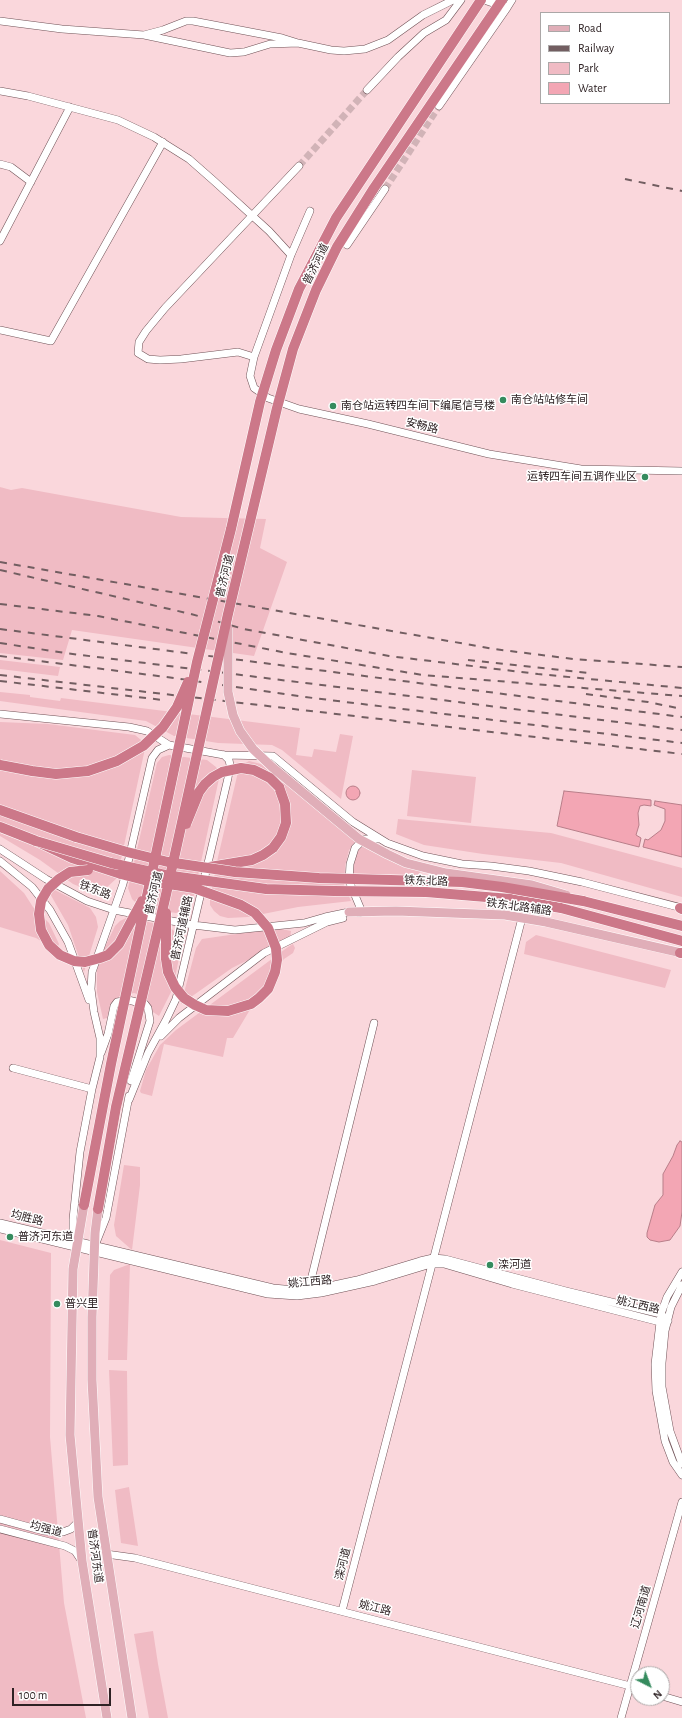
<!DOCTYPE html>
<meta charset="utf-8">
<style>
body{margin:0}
#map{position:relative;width:682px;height:1718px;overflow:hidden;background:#fad7dc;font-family:"Alegreya Sans",sans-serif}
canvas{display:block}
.legend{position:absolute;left:540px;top:12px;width:130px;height:92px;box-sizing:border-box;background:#fff;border:1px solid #aba7a7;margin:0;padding:5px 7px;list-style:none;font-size:12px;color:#2e2224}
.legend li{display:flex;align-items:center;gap:8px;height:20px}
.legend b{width:20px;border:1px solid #aba7a7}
.north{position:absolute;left:630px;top:1666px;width:40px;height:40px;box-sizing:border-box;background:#fff;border:1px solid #aba7a7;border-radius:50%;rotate:138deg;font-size:11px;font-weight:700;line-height:16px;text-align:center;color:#2e2224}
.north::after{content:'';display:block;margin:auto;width:14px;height:18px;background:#358b5e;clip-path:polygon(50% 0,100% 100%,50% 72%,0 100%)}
.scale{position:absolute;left:12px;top:1688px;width:99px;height:18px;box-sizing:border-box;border:2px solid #2e2224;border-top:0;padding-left:5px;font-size:12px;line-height:14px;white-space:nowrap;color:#2e2224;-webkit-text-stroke:3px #fff;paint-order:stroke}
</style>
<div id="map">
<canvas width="682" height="1718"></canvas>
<ul class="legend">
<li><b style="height:5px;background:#e0aeb8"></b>Road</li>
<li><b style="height:5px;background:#725e61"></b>Railway</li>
<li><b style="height:11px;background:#f0bbc4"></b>Park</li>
<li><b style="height:11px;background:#f3a6b4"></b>Water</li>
</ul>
<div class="north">N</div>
<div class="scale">100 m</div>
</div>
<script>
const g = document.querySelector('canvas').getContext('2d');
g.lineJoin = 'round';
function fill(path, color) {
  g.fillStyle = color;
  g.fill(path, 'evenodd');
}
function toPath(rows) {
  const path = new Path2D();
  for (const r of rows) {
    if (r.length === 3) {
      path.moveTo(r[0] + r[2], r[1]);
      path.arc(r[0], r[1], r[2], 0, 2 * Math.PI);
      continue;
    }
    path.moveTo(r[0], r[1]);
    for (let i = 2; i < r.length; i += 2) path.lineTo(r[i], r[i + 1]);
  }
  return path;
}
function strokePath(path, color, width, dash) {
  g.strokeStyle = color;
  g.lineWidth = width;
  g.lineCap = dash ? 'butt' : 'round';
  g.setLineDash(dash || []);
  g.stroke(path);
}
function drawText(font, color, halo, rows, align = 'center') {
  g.font = font + ' "Alegreya Sans","Noto Sans SC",sans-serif';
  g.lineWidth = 3;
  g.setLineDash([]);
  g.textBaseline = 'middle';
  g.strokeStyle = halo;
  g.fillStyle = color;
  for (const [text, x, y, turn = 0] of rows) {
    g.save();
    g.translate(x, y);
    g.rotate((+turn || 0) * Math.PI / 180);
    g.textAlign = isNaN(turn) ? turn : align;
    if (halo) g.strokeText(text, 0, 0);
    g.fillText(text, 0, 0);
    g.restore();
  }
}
const green = toPath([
 [0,487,11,490,22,488,181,517,266,519,260,548,287,562,254,656,72,630,63,660,0,653],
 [0,660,60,667,58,676,0,669],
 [0,692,30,695,30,697,60,701,61,698,300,728,296,755,312,757,314,749,336,752,340,734,353,736,341,799,282,750,272,745,218,743,174,736,146,721,0,701],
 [0,722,48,724,135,735,146,744,117,878,105,889,88,890,73,884,40,860,0,836],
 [169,755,207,760,216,767,220,774,193,899,186,910,176,913,140,907,132,899,128,888,157,763,162,757],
 [249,761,261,764,356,842,349,850,345,866,344,885,351,901,298,907,248,917,228,918,220,916,214,911,210,905,210,898,218,857,238,772,242,765],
 [412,770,476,777,471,823,407,816],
 [398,819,551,833,682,868,682,897,561,863,483,854,424,845,396,834],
 [361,845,397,864,421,871,419,875,352,874,354,859],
 [0,871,24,893,33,907,49,923,59,944,56,950,36,938,0,927],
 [45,885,90,908,96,917,98,927,84,972,68,925],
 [128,917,169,927,178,934,181,940,180,953,173,988,159,1016,153,1012,148,1000,141,995,134,993,120,996,114,1000,110,1007,107,1018,103,1019,97,992,97,969,103,951,115,926,120,921],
 [277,928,291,931,290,939,232,968,181,1004,196,948,202,939],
 [536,935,671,970,665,988,524,954,526,942],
 [293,944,295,948,293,953,284,959,251,1008,233,1038,227,1038,223,1057,164,1044,152,1096,141,1093,140,1091,146,1070,160,1045,176,1030,288,947],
 [124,1165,140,1167,140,1185,132,1250,116,1236,114,1225],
 [0,1240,51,1253,50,1437,64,1603,86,1718,0,1718],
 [130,1264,127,1360,108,1360,110,1275,114,1270],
 [109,1370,127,1371,128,1465,113,1466],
 [129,1487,138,1546,121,1543,115,1490],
 [153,1631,158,1664,168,1718,149,1718,134,1634]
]);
const water = toPath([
 [353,793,7],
 [564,791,651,800,651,806,644,805,640,806,638,813,639,825,636,835,641,838,639,847,557,826,564,791],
 [655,801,682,805,682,857,643,847,645,839,648,840,661,830,665,821,665,809,654,805,655,801],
 [680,1141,682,1142,682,1212,680,1226,670,1240,659,1242,650,1240,647,1237,647,1233,655,1205,663,1195,663,1174,673,1156,677,1145,680,1141]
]);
const minorTunnel = toPath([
 [299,166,367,90],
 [385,189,439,106]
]);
const minor = toPath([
 [484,0,507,8,512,0],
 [0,21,62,29,144,35,230,53,244,52,270,44,298,43,282,38,193,21,186,21,163,30,144,35],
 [298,43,331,50,344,51,365,49,388,40,423,15,453,0],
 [367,90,398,57,424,33,446,20,461,0],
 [0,91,28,96,118,120,154,137,189,159,214,181,269,231,291,255],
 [439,106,507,8],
 [0,164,11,167,31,182],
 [310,211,291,255,254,357,250,376,254,388,268,398,299,409,368,424,489,454,581,469,682,471],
 [0,241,70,107],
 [347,245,385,189],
 [0,330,51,341,163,142],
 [254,357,238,352,181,359,160,360,148,359,138,353,139,342,146,331,165,308,299,166],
 [0,714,129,727,147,731,169,745,224,755,273,756,353,822,387,843,423,856,462,864,491,866,529,871,582,882,682,908],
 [0,849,46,879,87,901,114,910,193,925,235,930,304,923,325,917,349,912],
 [0,861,32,887,50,910,68,942,89,1000],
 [359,913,362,912,349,881,350,864,355,848,364,839,380,839],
 [161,1036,179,1018,264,953,327,922,343,918],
 [101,1053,108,1034,114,1006,117,1002,128,1000,145,1004,148,1008,150,1021,131,1081],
 [13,1068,92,1089],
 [129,1100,148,1053,166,1020,176,999,228,778,230,765,229,760,224,755],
 [0,1223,273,1288,295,1290,334,1285,357,1280,420,1261,433,1258,445,1259,566,1291,661,1314,668,1321],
 [0,1229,268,1294,297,1296,321,1293,375,1281,431,1264,444,1264,512,1284,660,1322,668,1321],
 [76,1242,73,1230,73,1219,80,1152,92,1089,100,1057,100,1038,94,1012,91,989,92,972,123,884,152,758,158,750,169,745],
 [96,1243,106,1218,129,1096],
 [682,1272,667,1297,661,1314,655,1364,656,1391,665,1441,673,1462,682,1475],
 [682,1285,671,1307,665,1331,662,1363,662,1387,670,1431,682,1464],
 [309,1288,374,1023],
 [0,1519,44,1531,63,1532,71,1529,78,1522],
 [0,1529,65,1546,75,1551,81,1560],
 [106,1554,135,1558,638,1688],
 [342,1611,522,918],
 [662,1696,682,1702],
 [621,1718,682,1502]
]);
const major = toPath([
 [349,912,396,911,505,915,546,922,682,953],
 [84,1205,73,1269,70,1435,82,1561,107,1718],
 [98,1209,95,1233,92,1317,92,1380,98,1497,132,1718]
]);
const highway = toPath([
 [0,810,76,837],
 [0,827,36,841,72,858,121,874],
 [210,867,252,860,263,855,273,848,281,837,286,823,285,804,279,787],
 [510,899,561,908,682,941],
 [583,901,682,926],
 [680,908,682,909],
 [680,953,682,953]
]);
const rail = toPath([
 [625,179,682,191],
 [0,562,494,649,573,659,682,667],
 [0,570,191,614,244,629,389,656,538,674,682,688],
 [0,604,98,616,287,653,423,675,682,696],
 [0,629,682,717],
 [0,643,65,653,682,730],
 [0,656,174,678,313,698,682,743],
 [468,660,589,673],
 [0,675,682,754],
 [0,681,163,700],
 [586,694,648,702,682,709]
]);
const majorBridge = toPath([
 [228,628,228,692,233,715,240,731,253,749,272,767,359,839,387,854,406,863,446,873,532,885,566,895]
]);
const highwayBridge = toPath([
 [0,765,32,771,56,774,88,771,117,761,143,746,163,727,177,707,188,682],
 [186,824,199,792,205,784,213,777,222,772,241,768,254,770,270,778,279,787],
 [76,837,127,852,168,862,235,872,319,878,462,882,502,887,583,901],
 [36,841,111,863,165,875,266,889,334,891,426,892,510,899],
 [88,870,70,872,59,879,48,889,41,901,39,914,41,930,49,945,60,955,74,961,85,962,100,958,108,955,119,944,142,901],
 [121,874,144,880,194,888,241,905,255,913,268,928,276,948,277,960,275,972,268,989,259,998,251,1004,228,1011,206,1010,195,1005,184,998,175,987,168,972,166,959,166,913],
 [84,1205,111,1064,197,662,231,529,260,402,276,350,299,289,336,218,481,0],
 [98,1209,116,1107,165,899,228,614,277,408,293,349,316,290,337,247,374,188,502,0]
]);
const markers = [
 [503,400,4,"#358b5e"],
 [333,406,4,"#358b5e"],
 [645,477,4,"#358b5e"],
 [10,1237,4,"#358b5e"],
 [490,1265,4,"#358b5e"],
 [57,1304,4,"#358b5e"]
];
const streetNames = [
 ["普济河道",316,264,-64],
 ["安畅路",422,426,14],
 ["普济河道",225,576,-76],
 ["铁东北路",426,881,2],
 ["铁东路",95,890,21],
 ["普济河道",154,893,-77],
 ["铁东北路辅路",519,907,8],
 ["普济河道辅路",182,928,-78],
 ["均胜路",27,1218,14],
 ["姚江西路",310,1282,-5],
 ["姚江西路",638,1305,13],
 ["均强道",46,1529,15],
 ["普济河东道",95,1556,82],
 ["滦河道",343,1564,-76],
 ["辽河南道",641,1607,-74],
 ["姚江路",375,1608,14]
];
const poiNames = [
 ["南仓站站修车间",511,400],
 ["南仓站运转四车间下编尾信号楼",341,406],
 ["运转四车间五调作业区",637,477,"right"],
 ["普济河东道",18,1237],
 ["滦河道",498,1265],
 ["普兴里",65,1304]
];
fill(green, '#f0bbc4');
fill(water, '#f3a6b4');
strokePath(water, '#b87e89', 1);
strokePath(minorTunnel, '#d1b3b7', 7, [7, 3.5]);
strokePath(minor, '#705257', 8);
strokePath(major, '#fff', 10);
strokePath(highway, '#fff', 11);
strokePath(minor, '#fff', 7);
strokePath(major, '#e0aeb8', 9);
strokePath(highway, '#cc7889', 10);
strokePath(rail, '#725e61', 2, [7, 7]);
strokePath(majorBridge, '#fff', 10, []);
strokePath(highwayBridge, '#fff', 11, []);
strokePath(majorBridge, '#e0aeb8', 9);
strokePath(highwayBridge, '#cc7889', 10);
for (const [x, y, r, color] of markers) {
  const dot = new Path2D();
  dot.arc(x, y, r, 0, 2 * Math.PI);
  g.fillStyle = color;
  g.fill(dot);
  strokePath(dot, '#fff', 1.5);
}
drawText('11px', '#2e2224', '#fff', streetNames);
drawText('11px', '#2e2224', '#fff', poiNames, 'left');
</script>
